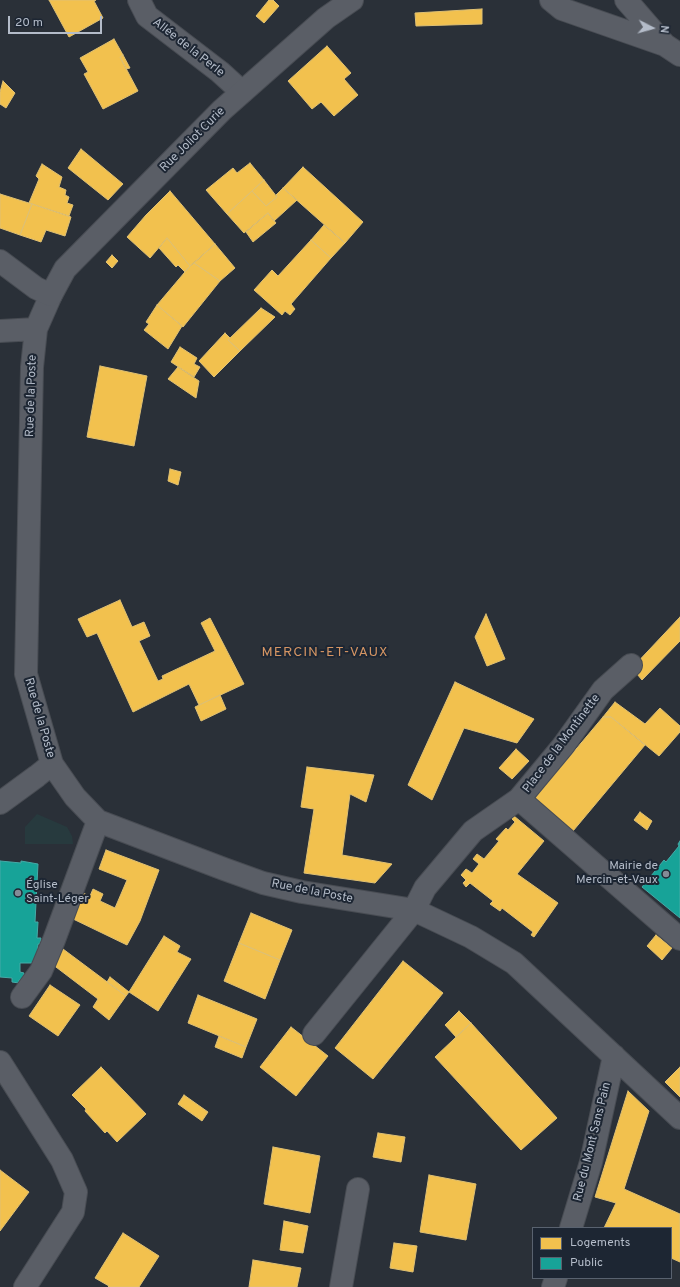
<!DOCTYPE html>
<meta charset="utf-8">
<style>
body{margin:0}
#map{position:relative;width:680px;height:1287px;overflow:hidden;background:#2a3038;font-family:Overpass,sans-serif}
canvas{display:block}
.legend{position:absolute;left:532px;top:1227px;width:140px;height:52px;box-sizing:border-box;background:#1d2633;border:1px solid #59626f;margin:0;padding:5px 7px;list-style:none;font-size:12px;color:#b4bcc9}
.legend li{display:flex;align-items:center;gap:8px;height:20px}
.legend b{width:20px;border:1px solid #59626f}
.north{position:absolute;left:632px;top:8px;width:40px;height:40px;-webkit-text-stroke:3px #1d2633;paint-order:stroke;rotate:96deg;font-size:11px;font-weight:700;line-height:16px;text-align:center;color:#b4bcc9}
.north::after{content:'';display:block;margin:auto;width:14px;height:18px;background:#b4bcc9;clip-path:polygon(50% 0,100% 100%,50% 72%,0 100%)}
.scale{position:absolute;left:8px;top:16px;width:94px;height:18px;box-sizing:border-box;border:2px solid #b4bcc9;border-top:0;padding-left:5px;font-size:12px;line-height:14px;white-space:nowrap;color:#b4bcc9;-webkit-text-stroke:3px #1d2633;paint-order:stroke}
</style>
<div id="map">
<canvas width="680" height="1287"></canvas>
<ul class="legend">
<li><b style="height:11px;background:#f2c14e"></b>Logements</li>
<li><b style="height:11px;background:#17a398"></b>Public</li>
</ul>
<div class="north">N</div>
<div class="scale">20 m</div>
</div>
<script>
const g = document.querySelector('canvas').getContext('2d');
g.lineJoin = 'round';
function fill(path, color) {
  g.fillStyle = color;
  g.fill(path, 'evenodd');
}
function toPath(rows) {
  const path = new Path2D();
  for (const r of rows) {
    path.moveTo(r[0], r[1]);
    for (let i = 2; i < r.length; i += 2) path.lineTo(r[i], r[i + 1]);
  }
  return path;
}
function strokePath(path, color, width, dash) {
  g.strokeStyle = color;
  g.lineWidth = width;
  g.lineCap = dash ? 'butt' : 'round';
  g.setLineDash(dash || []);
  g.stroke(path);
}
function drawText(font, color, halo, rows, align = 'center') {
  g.font = font + ' Overpass,sans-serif';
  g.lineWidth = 4;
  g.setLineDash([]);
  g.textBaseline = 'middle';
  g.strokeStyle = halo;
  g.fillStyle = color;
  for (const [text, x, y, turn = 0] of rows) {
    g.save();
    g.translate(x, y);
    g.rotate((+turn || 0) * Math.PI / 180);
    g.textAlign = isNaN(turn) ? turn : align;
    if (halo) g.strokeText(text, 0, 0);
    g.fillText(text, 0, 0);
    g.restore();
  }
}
const green = toPath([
 [37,814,67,827,72,836,73,844,25,844,25,827]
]);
const homes = toPath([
 [49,0,96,0,94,1,103,18,69,37,49,0],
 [269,0,273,0,279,6,264,23,256,16,269,0],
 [482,9,482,24,416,26,415,13,482,9],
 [114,39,123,55,120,57,138,91,103,109,84,74,88,72,80,58,114,39],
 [327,46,351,73,344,79,358,95,334,116,321,102,312,109,288,81,327,46],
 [123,55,130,68,126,69,120,57,123,55],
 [3,81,15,93,6,108,0,104,0,92,3,81],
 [81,149,123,184,108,200,68,168,81,149],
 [250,163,264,180,227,214,206,190,233,168,237,173,250,163],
 [42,164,62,177,59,187,66,190,65,195,69,197,67,203,73,205,69,216,29,203,39,179,36,176,42,164],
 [303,167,363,222,345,243,283,188,303,167],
 [264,180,277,197,266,206,252,191,264,180],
 [283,188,297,200,274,221,268,213,244,233,227,214,252,191,266,206,277,197,276,195,283,188],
 [170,191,215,244,190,266,167,238,150,258,127,237,146,215,170,191],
 [0,194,32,204,20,235,0,228,0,194],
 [32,204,71,217,65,236,46,230,41,242,20,235,32,204],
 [268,213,276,223,253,242,246,232,268,213],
 [324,225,345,243,331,258,311,240,324,225],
 [167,238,190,266,185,272,178,265,176,267,159,248,167,238],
 [311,240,331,258,291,304,295,309,290,315,285,311,282,315,254,290,272,270,278,276,311,240],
 [215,244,235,268,220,281,194,263,215,244],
 [112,255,118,261,112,268,106,262,112,255],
 [194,263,220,281,183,327,157,305,190,266,194,263],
 [157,305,182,326,168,349,144,330,149,324,146,322,157,305],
 [261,308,275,317,240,351,228,340,261,308],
 [225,333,230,338,228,340,240,351,214,377,199,361,225,333],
 [180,347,197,358,194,364,200,367,194,377,171,362,180,347],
 [100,366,147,376,134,446,87,437,100,366],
 [178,367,199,381,196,398,168,379,178,367],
 [170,469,181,472,178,485,168,481,170,469],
 [120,600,132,627,144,622,150,636,139,641,158,681,163,679,162,676,215,651,201,623,210,618,244,684,199,705,189,684,133,712,97,633,87,637,78,619,120,600],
 [486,614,505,659,487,666,475,637,486,614],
 [680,617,680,641,642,680,632,668,680,617],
 [455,682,534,719,517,743,464,728,432,800,408,785,455,682],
 [220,695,226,709,201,721,195,707,220,695],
 [615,702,645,724,660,708,680,726,680,732,659,756,611,717,603,717,615,702],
 [603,717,611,717,645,745,573,831,534,799,603,717],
 [516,749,529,761,512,779,499,768,516,749],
 [307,767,374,775,366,802,350,794,342,855,392,864,375,883,304,873,314,809,301,807,307,767],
 [640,812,652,821,647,830,634,820,640,812],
 [514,816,544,841,517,874,558,903,534,937,531,935,533,932,502,908,500,911,490,904,493,901,470,883,466,887,463,883,466,880,461,875,466,869,472,873,479,864,473,859,477,854,484,859,499,841,496,839,506,828,508,830,515,822,512,819,514,816],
 [106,850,159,870,140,921,127,945,69,917,80,892,90,896,93,889,103,894,100,901,115,908,127,880,99,869,106,850],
 [251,913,292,930,280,960,239,943,251,913],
 [656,935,672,948,662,960,647,946,656,935],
 [164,936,180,946,177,952,191,959,158,1011,129,992,164,936],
 [239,943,280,960,265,999,224,981,239,943],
 [59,946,126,996,109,1020,93,1007,98,999,52,964,59,946],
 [403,961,443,993,373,1079,335,1048,403,961],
 [110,977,129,992,126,996,107,982,110,977],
 [50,985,80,1005,58,1036,29,1016,50,985],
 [198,995,257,1019,246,1047,188,1023,198,995],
 [459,1011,471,1023,456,1037,445,1025,459,1011],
 [471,1023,557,1118,521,1150,435,1057,471,1023],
 [291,1027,328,1056,296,1096,260,1067,291,1027],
 [219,1036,246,1047,242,1058,215,1047,219,1036],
 [101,1067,146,1114,117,1142,107,1131,105,1133,85,1111,86,1109,72,1095,101,1067],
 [680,1067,680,1097,665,1082,680,1067],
 [628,1091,649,1111,624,1189,680,1214,680,1262,671,1258,671,1228,604,1228,616,1203,595,1197,628,1091],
 [184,1095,208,1112,202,1121,178,1104,184,1095],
 [378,1133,405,1137,401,1162,373,1157,378,1133],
 [273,1147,320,1156,310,1213,264,1204,273,1147],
 [0,1170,29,1192,0,1231,0,1170],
 [429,1175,476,1184,466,1240,420,1232,429,1175],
 [284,1221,308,1226,303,1253,280,1250,284,1221],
 [123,1233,159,1256,139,1287,108,1287,109,1286,95,1278,123,1233],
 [394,1243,417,1246,413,1272,390,1268,394,1243],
 [253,1260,301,1268,297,1287,249,1287,253,1260]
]);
const public = toPath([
 [680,841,680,918,642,887,664,860,666,862,679,846,678,844,680,841],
 [0,861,21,863,21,861,38,864,35,922,38,922,37,938,41,938,40,944,38,944,37,957,32,963,20,963,20,972,24,973,23,980,19,980,19,983,12,982,12,978,0,977,0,861]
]);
const minor = toPath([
 [139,0,147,16,220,72,242,92],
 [51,295,36,329,32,367,26,674,52,764,75,797,98,821,224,869,263,883,302,892,414,910,471,937,514,963,680,1118],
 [0,331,36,329],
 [519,799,680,939],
 [0,803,37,776,52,764],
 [22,997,41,971,54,940,98,821],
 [314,1034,414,910,425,888,473,831,519,799,563,746,603,690,631,665],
 [0,1062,62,1160,76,1192,73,1212,25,1287],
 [571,1228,591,1162,614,1056],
 [341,1287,358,1189],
 [553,1287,556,1278]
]);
const tertiary = toPath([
 [551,0,562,9,665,45],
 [626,0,665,45,680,55],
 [0,261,36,288,51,295,65,269,222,110,326,18,352,0]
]);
const markers = [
 [666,874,4,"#848b96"],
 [18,893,4,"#848b96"]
];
const streetNames = [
 ["Allée de la Perle",188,48,38],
 ["Rue Joliot Curie",193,140,-45],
 ["Rue de la Poste",32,396,-88],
 ["Rue de la Poste",39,718,74],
 ["Place de la Montinette",562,744,-53],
 ["Rue de la Poste",312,892,11],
 ["Rue du Mont Sans Pain",593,1142,-76]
];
const poiNames = [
 ["Mairie de",658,867],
 ["Mercin-et-Vaux",658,881],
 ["Église",26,886,"left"],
 ["Saint-Léger",26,900,"left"]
];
const quarterNames = [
 ["MERCIN-ET-VAUX",325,653]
];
fill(green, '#273a3e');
fill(homes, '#f2c14e');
strokePath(homes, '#dfc073', 1);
fill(public, '#17a398');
strokePath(public, '#46aaa7', 1);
strokePath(minor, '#484c53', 24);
strokePath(tertiary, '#484c53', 24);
strokePath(minor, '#5a5e66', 22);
strokePath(tertiary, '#5a5e66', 22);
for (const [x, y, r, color] of markers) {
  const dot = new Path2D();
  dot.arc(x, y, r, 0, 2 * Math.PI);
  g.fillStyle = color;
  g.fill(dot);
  strokePath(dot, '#1d2633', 1.5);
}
drawText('12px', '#b4bcc9', '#1d2633', streetNames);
drawText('12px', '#b4bcc9', '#1d2633', poiNames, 'right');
g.letterSpacing = '1px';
drawText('14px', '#d59563', '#1d2633', quarterNames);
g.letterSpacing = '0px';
</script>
